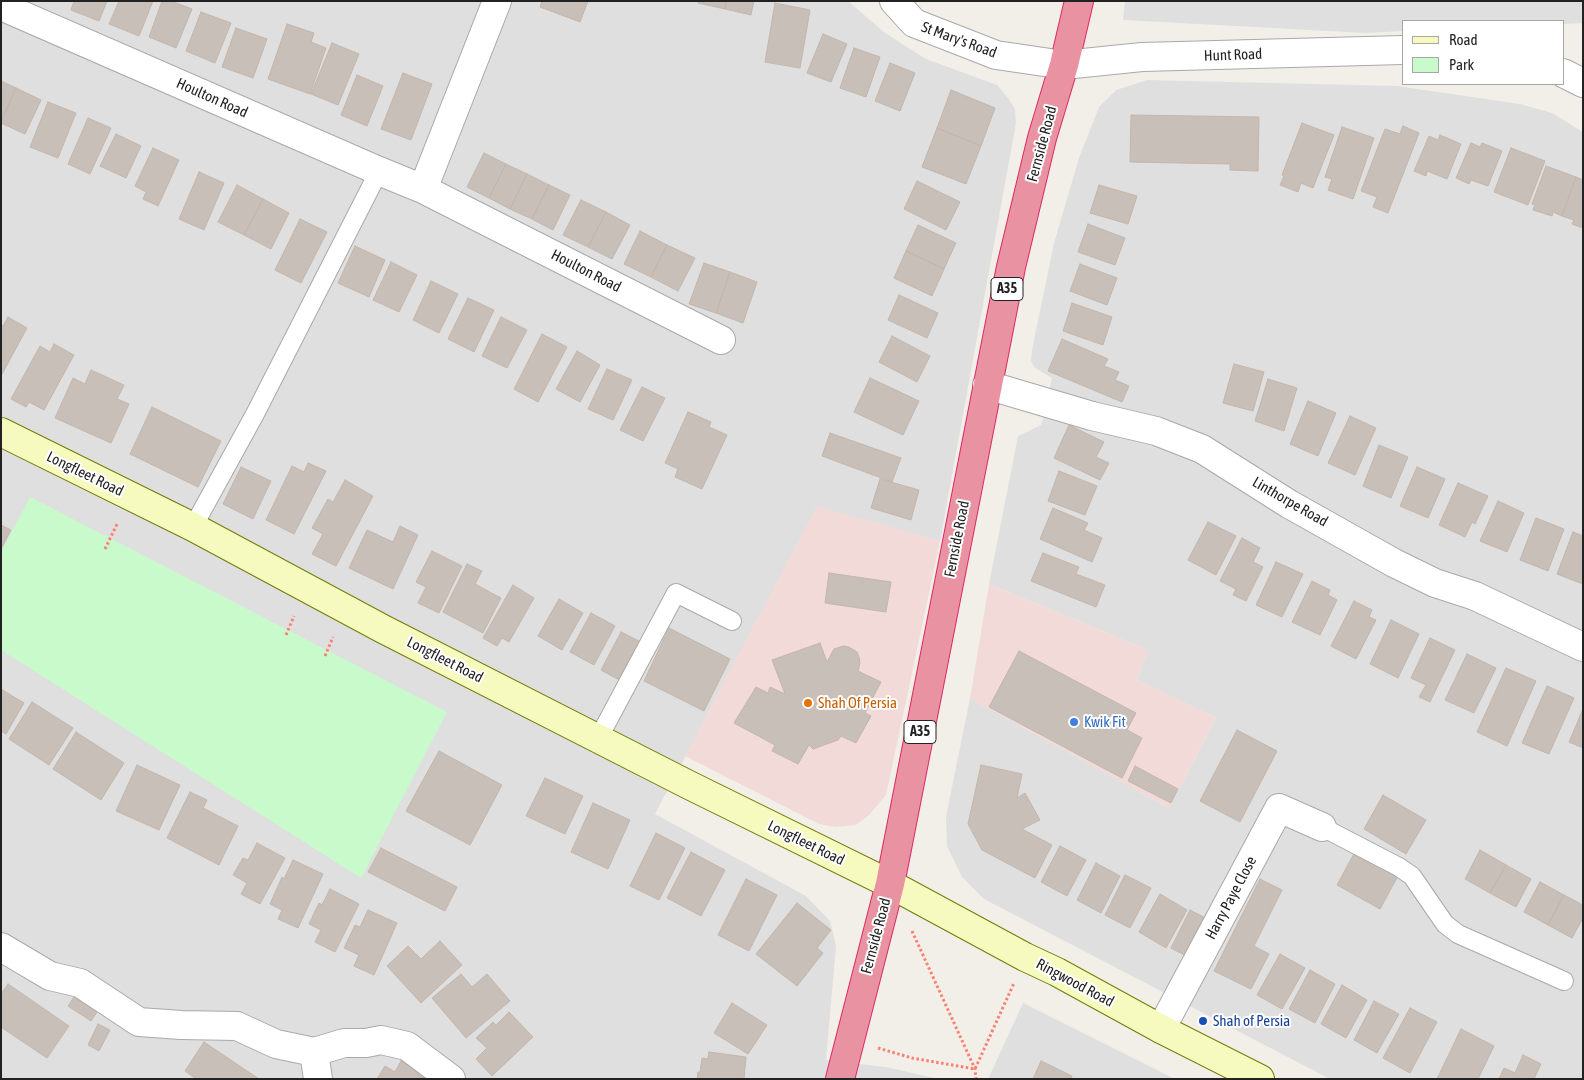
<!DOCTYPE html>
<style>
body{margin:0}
#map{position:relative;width:1584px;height:1080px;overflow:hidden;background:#f2efe9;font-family:"Asap Condensed",sans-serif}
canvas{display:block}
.frame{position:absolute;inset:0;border:2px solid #222;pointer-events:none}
.legend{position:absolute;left:1402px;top:20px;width:162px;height:65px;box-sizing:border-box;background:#fff;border:1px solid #a7a7a7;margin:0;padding:6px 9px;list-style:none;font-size:15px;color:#222}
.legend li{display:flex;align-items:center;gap:10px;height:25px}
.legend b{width:25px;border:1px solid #a7a7a7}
</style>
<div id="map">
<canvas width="1584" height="1080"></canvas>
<div class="frame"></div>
<ul class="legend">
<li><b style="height:6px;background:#f7fabf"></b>Road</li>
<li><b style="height:14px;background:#c8facc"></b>Park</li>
</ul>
</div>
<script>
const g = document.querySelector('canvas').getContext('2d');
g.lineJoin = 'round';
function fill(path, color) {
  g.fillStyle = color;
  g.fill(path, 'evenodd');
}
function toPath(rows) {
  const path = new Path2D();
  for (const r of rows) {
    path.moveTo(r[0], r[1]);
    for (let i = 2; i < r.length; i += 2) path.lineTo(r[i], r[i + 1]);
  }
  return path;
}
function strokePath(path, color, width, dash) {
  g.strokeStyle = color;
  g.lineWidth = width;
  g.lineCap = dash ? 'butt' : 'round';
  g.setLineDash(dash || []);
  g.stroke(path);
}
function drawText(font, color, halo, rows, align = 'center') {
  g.font = font + ' "Asap Condensed",sans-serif';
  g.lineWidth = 4;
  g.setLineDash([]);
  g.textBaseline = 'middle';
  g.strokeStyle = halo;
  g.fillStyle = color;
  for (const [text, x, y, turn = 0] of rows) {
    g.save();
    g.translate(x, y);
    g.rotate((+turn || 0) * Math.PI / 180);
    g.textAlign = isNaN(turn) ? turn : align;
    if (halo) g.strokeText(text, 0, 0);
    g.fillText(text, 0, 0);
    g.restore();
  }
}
const residential = toPath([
 [1,1,848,1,885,33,926,59,997,85,1008,98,1015,109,1016,123,940,541,817,507,655,814,806,896,830,921,836,946,826,1060,886,1067,939,1079,1,1079],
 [1125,1,1583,1,1583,23,1563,24,1563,21,1403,21,1403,31,1366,33,1123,20],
 [1147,80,1397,86,1520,104,1552,113,1583,132,1583,1079,1330,1079,984,899,962,877,947,846,946,817,970,698,1169,808,1216,718,1137,680,1148,650,989,584,1018,436,1041,425,1052,378,1035,368,1031,361,1032,350,1054,243,1079,158,1099,107,1116,90],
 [1023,1003,1175,1079,988,1079]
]);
const commercial = toPath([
 [817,506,940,541,886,795,869,815,856,825,835,827,819,824,685,756],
 [989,584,1148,650,1137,680,1216,718,1169,808,970,698]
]);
const park = toPath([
 [30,497,447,712,361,878,1,650,1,552]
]);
const building = toPath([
 [74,1,107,1,99,21,71,10,74,1],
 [119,1,153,1,139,36,109,24,119,1],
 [162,1,171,1,192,9,176,48,149,37,162,1],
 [542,1,588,1,580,22,540,7,542,1],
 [698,1,726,1,725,9,698,3,698,1],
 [726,1,754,1,751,15,725,9,726,1],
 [775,3,810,10,800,68,765,62,775,3],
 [201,12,231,23,215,63,186,51,201,12],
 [287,24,314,33,311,42,326,48,310,94,268,79,287,24],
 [236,28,267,39,253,78,222,67,236,28],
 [823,34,847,44,831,82,807,73,823,34],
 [332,43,359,54,338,105,311,94,332,43],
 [854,48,880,57,866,97,840,88,854,48],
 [890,63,915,73,900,111,875,101,890,63],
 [403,73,432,84,411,140,381,129,403,73],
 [357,75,383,86,367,126,341,115,357,75],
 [1,81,16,88,1,121,1,81],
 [16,88,41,100,25,134,1,123,16,88],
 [951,90,995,108,981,146,937,128,951,90],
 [48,102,76,113,58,158,30,147,48,102],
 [1131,115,1259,117,1258,171,1230,170,1230,164,1130,162,1131,115],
 [88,118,111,128,90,174,68,164,88,118],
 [1302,123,1334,135,1313,188,1301,183,1298,192,1280,185,1284,176,1282,175,1302,123],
 [1403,126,1419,133,1388,213,1373,207,1377,197,1361,191,1385,129,1400,134,1403,126],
 [1342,127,1374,138,1353,199,1328,190,1332,179,1325,177,1342,127],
 [937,128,981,146,966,184,922,167,937,128],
 [116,134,141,146,126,178,100,166,116,134],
 [1440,135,1461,144,1447,179,1427,171,1426,176,1414,171,1429,136,1438,140,1440,135],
 [1471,143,1480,147,1482,143,1502,151,1488,186,1471,180,1469,184,1456,178,1471,143],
 [153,148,179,160,158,206,143,199,146,192,135,186,153,148],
 [1511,148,1545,161,1528,205,1494,192,1511,148],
 [484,153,506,164,489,198,467,187,484,153],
 [506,164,527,174,510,209,489,198,506,164],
 [1546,166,1576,177,1562,216,1553,212,1552,216,1533,210,1535,205,1532,204,1546,166],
 [199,172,224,183,204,230,179,219,199,172],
 [527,174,549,185,532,219,510,209,527,174],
 [1576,177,1583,180,1583,228,1572,224,1574,220,1562,216,1576,177],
 [917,181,960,202,946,230,904,209,917,181],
 [237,185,263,199,244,235,218,222,237,185],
 [549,185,570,195,553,230,532,219,549,185],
 [1099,185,1137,196,1128,224,1090,213,1099,185],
 [263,199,289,213,271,249,244,235,263,199],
 [581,200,606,212,588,247,563,235,581,200],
 [606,212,630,225,612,259,588,247,606,212],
 [300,219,327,232,301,283,275,270,300,219],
 [1088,224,1125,238,1115,265,1078,252,1088,224],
 [918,225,956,243,944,269,906,251,918,225],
 [640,231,667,245,651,277,624,264,640,231],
 [667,245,695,258,678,291,651,277,667,245],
 [355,246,385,260,369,297,338,283,355,246],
 [906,251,944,269,932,296,894,278,906,251],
 [391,262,417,275,399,312,373,300,391,262],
 [704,263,730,272,716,313,689,304,704,263],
 [1080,264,1117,278,1107,305,1070,291,1080,264],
 [730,272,757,282,743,323,716,313,730,272],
 [431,281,458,294,439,333,413,320,431,281],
 [899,295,938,313,927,338,888,320,899,295],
 [468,298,494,310,474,352,448,339,468,298],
 [1072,303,1112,317,1103,345,1063,331,1072,303],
 [8,317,27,328,1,376,1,325,3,326,8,317],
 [501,317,527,330,507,368,482,356,501,317],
 [542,334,567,347,538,402,514,389,542,334],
 [892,336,930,356,917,382,879,362,892,336],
 [1062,339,1108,359,1104,366,1119,372,1115,380,1129,386,1122,402,1048,371,1062,339],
 [54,344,74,355,44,410,29,402,26,407,11,399,40,346,50,352,54,344],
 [577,351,600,365,580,402,556,389,577,351],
 [1234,364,1264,372,1253,411,1223,403,1234,364],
 [607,369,632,380,613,420,588,409,607,369],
 [91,370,124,385,117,399,129,404,111,443,55,418,73,378,85,384,91,370],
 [870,378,919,401,903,435,854,412,870,378],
 [1268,379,1297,388,1284,431,1255,421,1268,379],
 [642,387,665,398,643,441,620,430,642,387],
 [1308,401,1336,413,1318,456,1290,444,1308,401],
 [152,407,221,441,198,487,130,454,152,407],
 [688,412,711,422,709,427,727,435,702,489,675,477,678,469,665,463,688,412],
 [1350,416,1376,428,1355,475,1328,463,1350,416],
 [1069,425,1104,442,1096,457,1109,463,1100,480,1054,458,1069,425],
 [830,433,901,458,892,482,822,456,830,433],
 [1379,445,1408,457,1391,498,1363,486,1379,445],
 [308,463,326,471,294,534,266,520,292,466,304,472,308,463],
 [241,467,271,481,253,519,223,504,241,467],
 [1417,467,1445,479,1428,518,1400,506,1417,467],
 [1059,471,1097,486,1085,515,1048,501,1059,471],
 [880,479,919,490,911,520,871,508,880,479],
 [345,480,373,496,336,566,312,554,323,534,312,528,328,499,333,502,345,480],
 [1458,483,1488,496,1475,524,1472,522,1465,537,1439,525,1458,483],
 [1498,501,1524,513,1507,552,1480,541,1498,501],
 [1053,508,1088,523,1084,530,1102,538,1092,562,1040,539,1053,508],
 [1536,518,1564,529,1548,571,1520,560,1536,518],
 [1208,522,1236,536,1216,575,1188,560,1208,522],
 [1,525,11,530,1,549,1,525],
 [400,526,418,535,393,589,349,568,367,530,393,542,400,526],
 [1573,532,1583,536,1583,584,1557,574,1573,532],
 [1242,538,1260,548,1253,562,1263,567,1246,601,1233,595,1236,589,1220,581,1242,538],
 [432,551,462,566,439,613,418,603,426,587,416,582,432,551],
 [1043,553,1079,567,1076,574,1105,585,1096,607,1031,581,1043,553],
 [1276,562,1303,574,1282,617,1256,605,1276,562],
 [467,564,482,571,475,584,501,598,483,633,443,612,467,564],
 [829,573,891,582,886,612,825,603,829,573],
 [1312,581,1330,590,1328,595,1337,600,1320,635,1292,622,1312,581],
 [513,585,534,598,509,642,502,638,497,646,483,638,513,585],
 [559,599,583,613,562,650,538,636,559,599],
 [1354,601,1372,610,1369,617,1376,620,1356,659,1331,646,1354,601],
 [591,613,615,626,594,665,570,652,591,613],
 [1391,620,1419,634,1398,678,1370,664,1391,620],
 [669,628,730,659,704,711,644,681,669,628],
 [621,632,645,644,625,683,601,670,621,632],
 [1430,638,1455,650,1430,702,1419,697,1426,685,1411,678,1430,638],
 [820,643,827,662,834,649,843,646,849,647,857,652,859,657,860,663,858,671,881,682,865,713,871,716,856,743,841,736,838,740,813,749,809,745,798,764,772,751,775,745,734,723,756,687,768,693,770,687,785,694,772,660,820,643],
 [1019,651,1136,713,1127,730,1142,738,1122,778,989,707,1019,651],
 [1467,654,1496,668,1474,713,1445,700,1467,654],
 [1506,668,1536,681,1507,746,1477,732,1506,668],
 [1547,686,1574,698,1549,754,1522,743,1547,686],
 [1,689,24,703,6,734,1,731,1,689],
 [32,702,73,728,49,765,9,739,32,702],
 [1583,709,1583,748,1569,742,1583,709],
 [1237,730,1277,751,1240,822,1200,801,1237,730],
 [76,732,124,763,101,800,53,769,76,732],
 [439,751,502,785,470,845,406,811,439,751],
 [137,765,180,785,159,830,116,811,137,765],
 [981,765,1022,774,1017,798,1025,793,1040,820,1022,829,1052,845,1035,878,982,850,968,824,981,765],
 [1135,766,1178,789,1171,803,1128,781,1135,766],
 [545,778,583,796,565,834,526,816,545,778],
 [190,792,207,800,203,808,238,826,219,865,167,838,190,792],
 [1383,795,1426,820,1406,854,1364,829,1383,795],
 [593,803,630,820,608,869,571,852,593,803],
 [656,833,685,848,659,900,630,886,656,833],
 [257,843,285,858,260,904,241,894,247,883,233,875,243,858,248,860,257,843],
 [1060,846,1086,860,1067,896,1041,882,1060,846],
 [381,848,457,887,445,911,368,872,381,848],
 [1356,850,1399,874,1380,909,1337,885,1356,850],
 [1480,850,1506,865,1490,893,1465,879,1480,850],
 [691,852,725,870,701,916,667,898,691,852],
 [293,860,323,874,298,928,278,919,282,910,270,904,282,877,284,879,293,860],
 [1096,863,1120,876,1101,913,1077,900,1096,863],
 [1506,865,1531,879,1516,907,1490,893,1506,865],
 [1125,875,1151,888,1130,928,1105,915,1125,875],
 [746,879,777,895,749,951,718,935,746,879],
 [1260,879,1282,890,1254,946,1269,954,1251,989,1214,971,1260,879],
 [1540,882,1564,895,1548,925,1524,912,1540,882],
 [330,889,359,904,335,952,315,942,321,930,309,924,319,903,322,905,330,889],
 [1160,894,1187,910,1166,948,1139,932,1160,894],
 [1564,895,1583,905,1583,918,1572,938,1548,925,1564,895],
 [797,903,831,930,817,948,823,953,797,986,756,954,797,903],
 [368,910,397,923,374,975,354,966,359,955,344,948,355,925,360,927,368,910],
 [1190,910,1215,923,1196,961,1171,948,1190,910],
 [440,941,462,965,421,1003,387,966,408,946,421,959,440,941],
 [1280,954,1305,968,1282,1009,1257,995,1280,954],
 [1310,970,1335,984,1315,1023,1289,1009,1310,970],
 [461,974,472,987,487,974,510,1001,466,1038,432,998,461,974],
 [8,984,69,1026,47,1058,1,1027,1,994,8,984],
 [1342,985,1367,1000,1346,1038,1321,1024,1342,985],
 [76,994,99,1009,91,1021,68,1006,76,994],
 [1374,1001,1399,1014,1377,1053,1354,1040,1374,1001],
 [732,1003,767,1025,748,1054,714,1033,732,1003],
 [1410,1008,1437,1022,1410,1073,1383,1058,1410,1008],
 [509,1012,533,1037,492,1076,476,1059,487,1048,476,1038,493,1022,496,1025,509,1012],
 [98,1024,110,1030,99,1051,88,1045,98,1024],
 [1461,1029,1494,1046,1478,1079,1437,1079,1461,1029],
 [204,1042,259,1079,196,1079,185,1071,204,1042],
 [709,1052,746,1057,744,1079,697,1079,698,1072,700,1072,702,1058,708,1059,709,1052],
 [1523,1055,1541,1064,1534,1079,1499,1079,1504,1068,1515,1073,1523,1055],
 [401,1061,430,1079,377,1079,385,1066,395,1072,401,1061],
 [1041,1061,1072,1076,1071,1079,1033,1079,1041,1061]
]);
const path = toPath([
 [105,549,118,522],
 [286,635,294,616],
 [325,656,333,637],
 [912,931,975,1069,976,1079],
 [878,1048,912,1058,975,1069,1014,983]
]);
const lane = toPath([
 [193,527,255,414,379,171],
 [598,739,676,593,732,621],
 [1322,827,1399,867,1412,876,1445,924,1458,934,1564,981]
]);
const street = toPath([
 [894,1,914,23,996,55,1064,65,1142,57,1403,50],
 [1,6,379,171,423,189,721,340],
 [1563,73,1583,83],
 [423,189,497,1],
 [987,385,1092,416,1156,431,1202,449,1289,504,1394,563,1435,583,1475,596,1583,647],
 [1,947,50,976,80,983,139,1022,181,1025,237,1026,276,1044,314,1052,344,1043,366,1043,381,1040,407,1046,451,1079],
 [1161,1029,1279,808,1322,827],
 [314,1052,318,1079]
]);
const secondary = toPath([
 [1,432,193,527,383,629,689,785,890,884,1025,957,1057,972,1161,1029,1260,1079]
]);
const highway = toPath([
 [840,1079,890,884,1011,267,1042,138,1064,65,1079,1]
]);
const markers = [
 [808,703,5,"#e8710a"],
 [1074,722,5,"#3f7fe0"],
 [1203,1021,5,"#1a4fb4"]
];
const shields = [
 [1007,289,32],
 [920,732,32]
];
const shieldNames = [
 ["A35",1007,289],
 ["A35",920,732]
];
const streetNames = [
 ["St Mary's Road",959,40,20],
 ["Hunt Road",1233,55,-2],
 ["Houlton Road",212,98,24],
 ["Fernside Road",1042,144,-75],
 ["Houlton Road",586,271,27],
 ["Longfleet Road",85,474,26],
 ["Linthorpe Road",1290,502,30],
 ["Fernside Road",957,539,-79],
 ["Longfleet Road",445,660,27],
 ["Longfleet Road",806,843,26],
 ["Harry Paye Close",1231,898,-62],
 ["Fernside Road",876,936,-75],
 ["Ringwood Road",1075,983,28]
];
const foodNames = [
 ["Shah Of Persia",818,703]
];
const shopNames = [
 ["Kwik Fit",1084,722]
];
const transitNames = [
 ["Shah of Persia",1213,1021]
];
fill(residential, '#e0dfdf');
fill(commercial, '#f2dad9');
fill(park, '#c8facc');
fill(building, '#c7bfb8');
strokePath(building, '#c4b6ab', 1);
strokePath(lane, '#a9a9a9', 20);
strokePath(street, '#a9a9a9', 30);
strokePath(secondary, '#707d05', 30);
strokePath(highway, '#dc2a67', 30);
strokePath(path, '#fa8072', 3, [2.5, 2.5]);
strokePath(lane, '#fff', 18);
strokePath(street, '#fff', 28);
strokePath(secondary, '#f7fabf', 28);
strokePath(highway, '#e892a2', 28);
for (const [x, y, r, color] of markers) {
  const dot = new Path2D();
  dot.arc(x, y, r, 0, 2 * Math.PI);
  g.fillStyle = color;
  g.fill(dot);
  strokePath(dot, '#fff', 2);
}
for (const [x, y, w] of shields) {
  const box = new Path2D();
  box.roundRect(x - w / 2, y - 11.5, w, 23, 4);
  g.fillStyle = '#fff';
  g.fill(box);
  strokePath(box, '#222', 1);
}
drawText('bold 14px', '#222', null, shieldNames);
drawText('15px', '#222', '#fff', streetNames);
drawText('15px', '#c56008', '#fff', foodNames, 'left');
drawText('15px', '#366cbe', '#fff', shopNames, 'left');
drawText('15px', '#164399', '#fff', transitNames, 'left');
</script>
